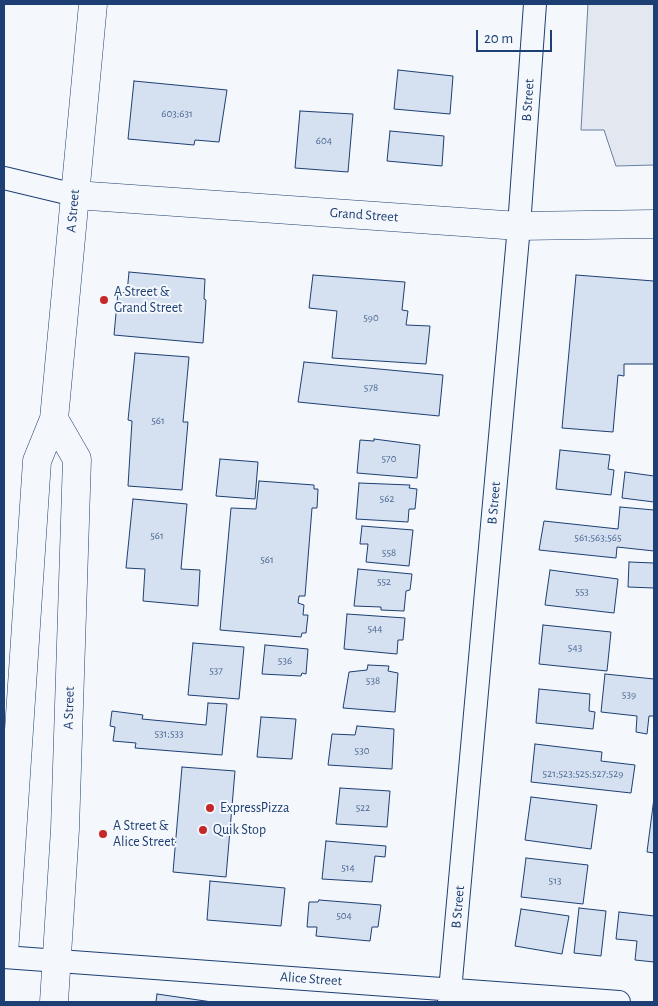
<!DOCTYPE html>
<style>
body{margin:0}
#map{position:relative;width:658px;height:1006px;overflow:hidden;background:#f4f7fb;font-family:"Alegreya Sans",sans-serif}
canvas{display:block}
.frame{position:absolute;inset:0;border:5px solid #1d3f73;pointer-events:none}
.scale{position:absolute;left:476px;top:30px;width:76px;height:22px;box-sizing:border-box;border:2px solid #1d3f73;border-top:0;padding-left:6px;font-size:15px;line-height:18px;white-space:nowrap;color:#1d3f73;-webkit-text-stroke:4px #f4f7fb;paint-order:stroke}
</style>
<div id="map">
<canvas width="658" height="1006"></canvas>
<div class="frame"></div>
<div class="scale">20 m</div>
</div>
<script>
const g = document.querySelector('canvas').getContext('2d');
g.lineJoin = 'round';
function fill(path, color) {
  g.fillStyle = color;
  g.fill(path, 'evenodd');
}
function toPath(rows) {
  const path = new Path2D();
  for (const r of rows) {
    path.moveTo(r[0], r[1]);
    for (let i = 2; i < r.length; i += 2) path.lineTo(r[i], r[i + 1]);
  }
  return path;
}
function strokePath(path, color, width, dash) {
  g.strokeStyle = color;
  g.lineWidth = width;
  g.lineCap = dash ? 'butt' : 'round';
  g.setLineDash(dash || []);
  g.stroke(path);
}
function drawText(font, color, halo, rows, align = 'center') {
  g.font = font + ' "Alegreya Sans",sans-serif';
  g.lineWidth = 4;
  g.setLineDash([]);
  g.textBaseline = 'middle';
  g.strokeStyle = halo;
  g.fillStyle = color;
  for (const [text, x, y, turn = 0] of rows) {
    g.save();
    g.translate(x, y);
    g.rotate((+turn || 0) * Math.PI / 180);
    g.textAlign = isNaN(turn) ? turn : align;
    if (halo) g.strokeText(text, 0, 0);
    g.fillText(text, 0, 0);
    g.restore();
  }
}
const parking = toPath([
 [588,4,654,4,654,165,616,166,604,130,581,130,588,4]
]);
const building = toPath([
 [398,70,453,76,450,114,394,109,398,70],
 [134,81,227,90,219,142,195,140,194,145,128,139,134,81],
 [300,111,353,114,348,172,295,168,300,111],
 [390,131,444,136,442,166,387,161,390,131],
 [129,272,205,279,204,299,206,300,203,343,114,335,118,292,127,293,129,272],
 [313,275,405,282,402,310,408,311,406,325,430,326,426,364,332,358,337,311,309,308,313,275],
 [576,275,654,281,654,364,624,364,624,376,618,375,613,432,562,428,576,275],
 [135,353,189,357,183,422,188,422,182,490,128,486,132,421,128,420,135,353],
 [304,362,443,375,439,416,298,402,304,362],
 [374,439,420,445,417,478,357,473,360,440,374,441,374,439],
 [560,450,610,455,608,469,614,470,611,495,556,489,560,450],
 [220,459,258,462,255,499,216,496,220,459],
 [625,472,654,476,654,502,622,498,625,472],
 [259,481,314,485,314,489,318,489,317,508,312,508,305,596,299,596,298,603,304,605,303,615,308,615,306,633,302,633,301,637,220,630,231,508,256,509,259,481],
 [359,483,410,485,409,488,417,489,415,509,409,509,408,522,356,519,359,483],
 [133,499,187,504,181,569,200,570,198,606,143,601,145,569,126,568,133,499],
 [620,507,654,510,654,551,617,547,616,558,539,550,544,521,618,529,620,507],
 [362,526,413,530,409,566,366,562,368,544,360,544,362,526],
 [629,562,654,563,654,588,628,587,629,562],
 [358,569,412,574,410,590,406,591,404,611,381,610,381,607,354,606,358,569],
 [550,570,618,579,614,613,545,605,550,570],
 [347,614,405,618,403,640,398,640,397,654,344,649,347,614],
 [543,625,611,632,607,671,539,664,543,625],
 [193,643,244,647,239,699,188,695,193,643],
 [265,645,308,649,306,674,302,673,301,676,262,674,265,645],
 [368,665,389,666,388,671,398,673,395,712,343,708,349,672,367,670,368,665],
 [605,674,654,679,654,716,649,716,647,734,636,732,637,716,601,712,605,674],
 [539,689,590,694,589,711,595,712,593,729,536,723,539,689],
 [208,703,227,704,222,755,135,748,136,743,113,741,115,727,110,726,112,711,143,715,142,719,206,725,208,703],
 [261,717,296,719,292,759,257,757,261,717],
 [357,726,394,729,392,769,328,765,332,734,355,735,357,726],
 [535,744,602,752,601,761,635,765,631,793,531,782,535,744],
 [182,767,235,771,226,877,173,872,182,767],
 [340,788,390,791,387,827,336,824,340,788],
 [531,797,597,805,591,849,525,840,531,797],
 [654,798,654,853,647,852,654,798],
 [326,841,386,846,385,857,375,856,372,882,322,879,326,841],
 [526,858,588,865,583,904,521,897,526,858],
 [210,881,285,888,281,926,207,920,210,881],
 [319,900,381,905,378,927,372,927,370,941,316,936,317,927,307,927,309,902,318,902,319,900],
 [579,908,606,911,601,956,574,953,579,908],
 [521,909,569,916,562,954,515,946,521,909],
 [619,912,654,916,654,962,635,960,637,941,616,939,619,912],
 [157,994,212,1002,156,1002,157,994]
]);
const minor = toPath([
 [4,178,75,195],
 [4,957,619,1002],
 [449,1002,519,226,535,4]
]);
const tertiary = toPath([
 [75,195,519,226,654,224]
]);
const secondary = toPath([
 [54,419,77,459,65,829,54,1002],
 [4,954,37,461,54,419,93,4]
]);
const markers = [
 [104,300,5,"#c62828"],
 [210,808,5,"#c62828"],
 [203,830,5,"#c62828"],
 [103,834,5,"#c62828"]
];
const numberNames = [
 ["603;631",177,114],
 ["604",324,141],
 ["590",371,318],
 ["578",371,388],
 ["561",158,421],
 ["570",389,459],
 ["562",387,499],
 ["561",157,536],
 ["561;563;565",598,538],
 ["558",389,553],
 ["561",267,560],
 ["552",384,582],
 ["553",582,592],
 ["544",375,629],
 ["543",575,648],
 ["536",285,661],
 ["537",216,671],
 ["538",373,681],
 ["539",629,695],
 ["531;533",169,734],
 ["530",362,751],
 ["521;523;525;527;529",583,774],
 ["522",363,808],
 ["514",348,868],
 ["513",555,881],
 ["504",344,916]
];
const streetNames = [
 ["B Street",528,100,-86],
 ["A Street",73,211,-85],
 ["Grand Street",364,215,4],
 ["B Street",494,503,-85],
 ["A Street",69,708,-88],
 ["B Street",458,907,-85],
 ["Alice Street",311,979,4]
];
const poiNames = [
 ["A Street &",114,292],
 ["Grand Street",114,308],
 ["ExpressPizza",220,808],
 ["A Street &",113,826],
 ["Alice Street",113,842],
 ["Quik Stop",213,830]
];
fill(parking, '#e3e8f0');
strokePath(parking, '#687fa3', 1);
fill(building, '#d5e0f0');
strokePath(building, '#1d3f73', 1);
strokePath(minor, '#1d3f73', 24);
strokePath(tertiary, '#1d3f73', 29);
strokePath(secondary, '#1d3f73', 29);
strokePath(minor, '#f4f7fb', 22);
strokePath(tertiary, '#f4f7fb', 28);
strokePath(secondary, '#f4f7fb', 28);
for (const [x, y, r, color] of markers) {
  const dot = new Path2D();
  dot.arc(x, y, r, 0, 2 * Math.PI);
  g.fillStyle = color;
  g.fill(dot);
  strokePath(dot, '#f4f7fb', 2);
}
drawText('11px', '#4b6792', null, numberNames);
drawText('14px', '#1d3f73', '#f4f7fb', streetNames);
drawText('14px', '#1d3f73', '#f4f7fb', poiNames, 'left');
</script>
